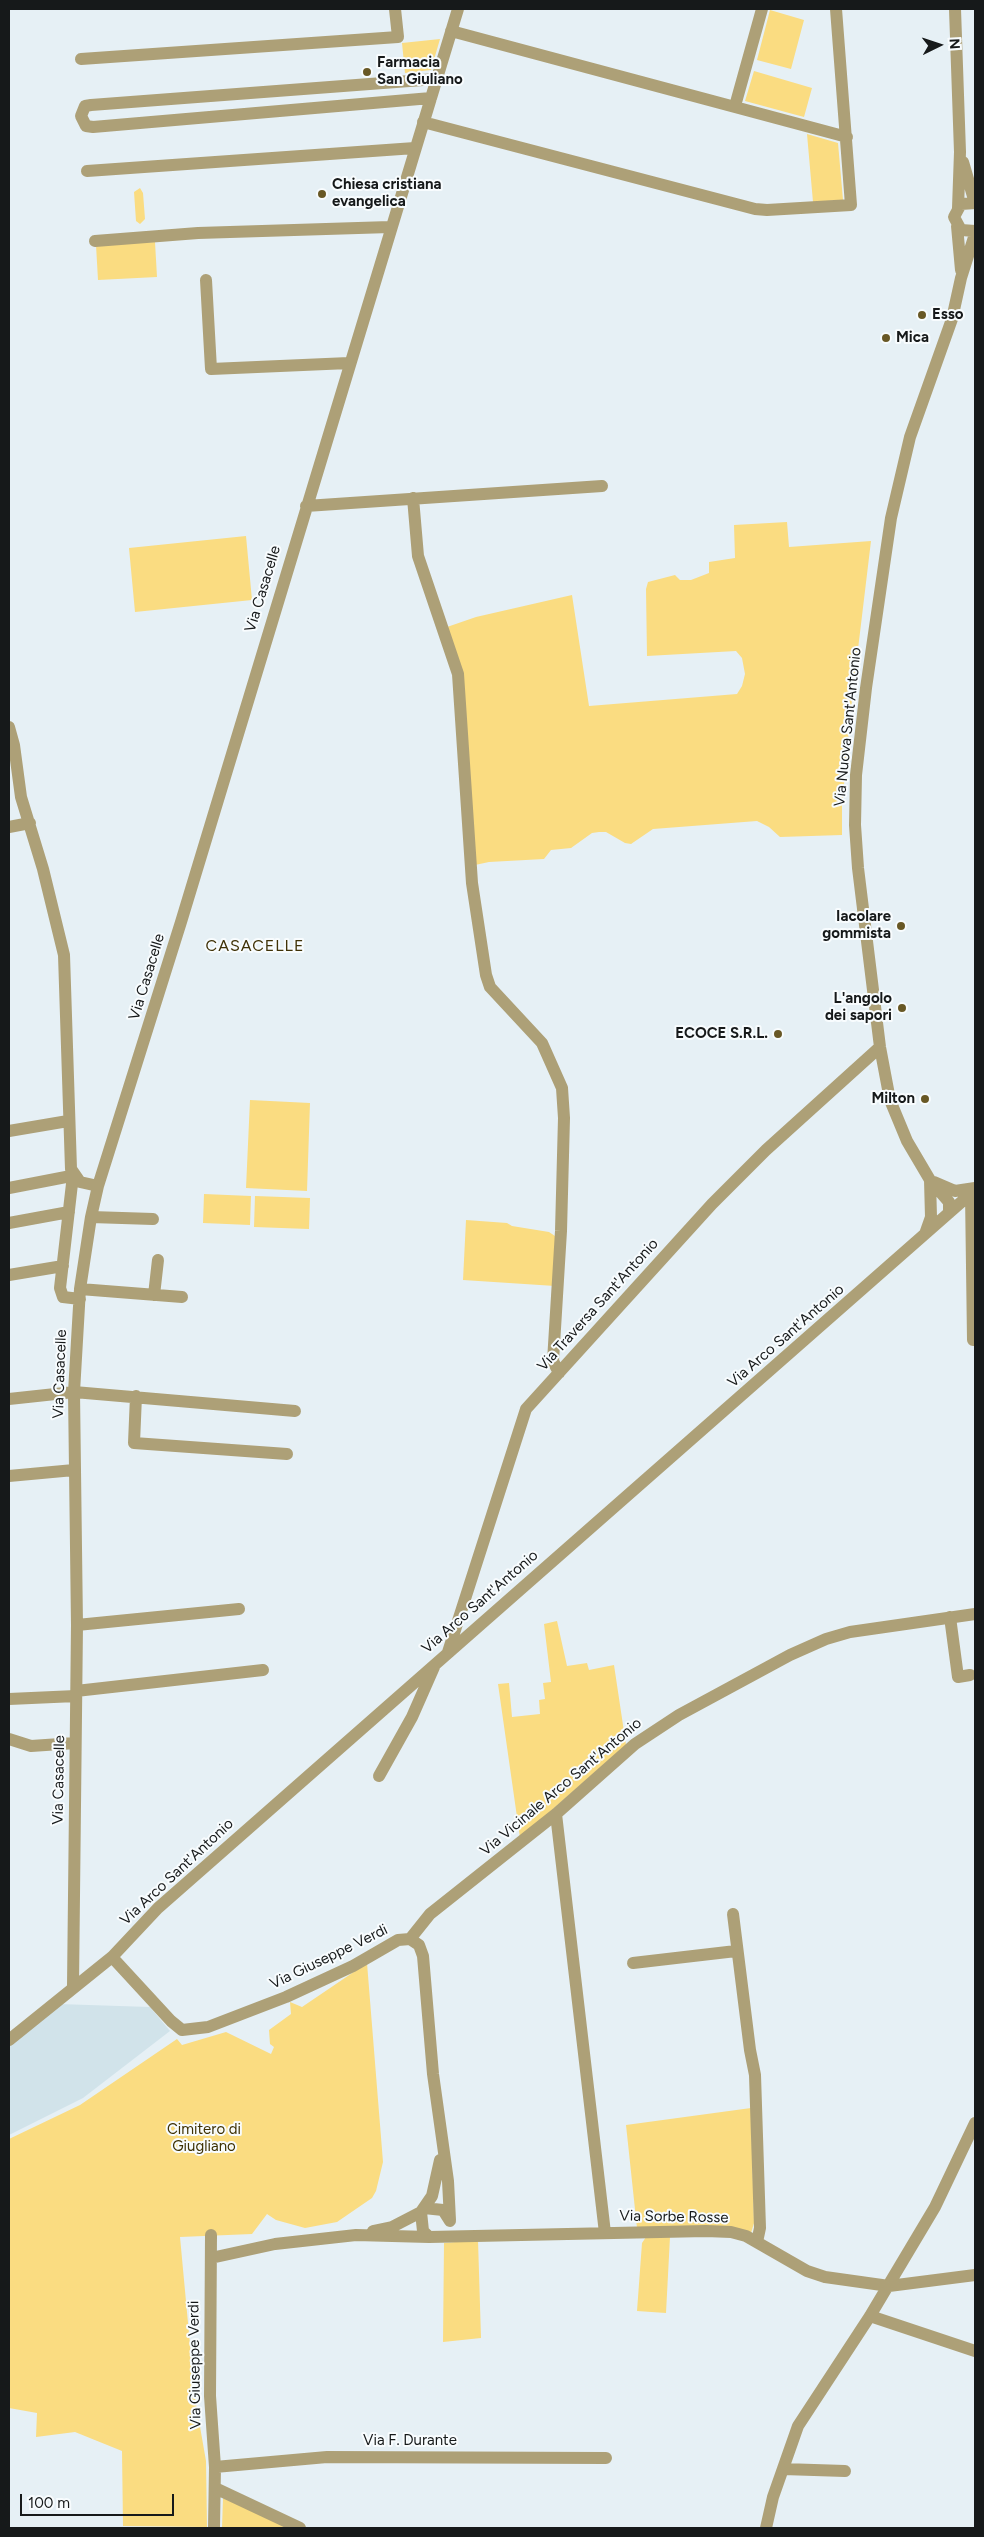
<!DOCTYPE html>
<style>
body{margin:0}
#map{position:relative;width:984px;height:2537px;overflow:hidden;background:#e6f0f5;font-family:Figtree,sans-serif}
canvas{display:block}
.frame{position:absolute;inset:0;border:10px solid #16191a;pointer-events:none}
.north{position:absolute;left:914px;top:20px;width:50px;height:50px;-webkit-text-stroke:4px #f8fcfe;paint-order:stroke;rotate:86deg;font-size:14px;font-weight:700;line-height:20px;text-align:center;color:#16191a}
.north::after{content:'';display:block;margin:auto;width:18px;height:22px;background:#16191a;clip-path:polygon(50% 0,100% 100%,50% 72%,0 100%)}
.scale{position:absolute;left:20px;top:2494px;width:154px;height:22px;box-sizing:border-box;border:2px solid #16191a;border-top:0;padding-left:6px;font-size:15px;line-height:18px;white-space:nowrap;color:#16191a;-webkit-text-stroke:4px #f8fcfe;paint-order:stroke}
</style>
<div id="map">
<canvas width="984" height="2537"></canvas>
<div class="frame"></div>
<div class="north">N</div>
<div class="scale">100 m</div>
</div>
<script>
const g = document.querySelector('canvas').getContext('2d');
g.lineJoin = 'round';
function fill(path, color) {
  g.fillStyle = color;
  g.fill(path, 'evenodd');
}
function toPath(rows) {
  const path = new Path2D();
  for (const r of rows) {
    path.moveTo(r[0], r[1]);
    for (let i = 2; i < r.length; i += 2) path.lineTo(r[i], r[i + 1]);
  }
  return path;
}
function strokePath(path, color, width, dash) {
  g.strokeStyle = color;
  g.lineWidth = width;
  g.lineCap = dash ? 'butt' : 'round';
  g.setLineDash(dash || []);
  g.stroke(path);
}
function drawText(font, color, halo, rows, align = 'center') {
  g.font = font + ' Figtree,sans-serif';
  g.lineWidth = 4;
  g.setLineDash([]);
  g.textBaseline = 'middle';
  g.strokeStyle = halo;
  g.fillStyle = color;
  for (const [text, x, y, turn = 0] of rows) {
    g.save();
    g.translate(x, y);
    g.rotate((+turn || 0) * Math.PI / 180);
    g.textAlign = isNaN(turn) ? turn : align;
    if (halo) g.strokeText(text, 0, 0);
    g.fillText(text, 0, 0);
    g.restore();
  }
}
const built = toPath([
 [58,2004,150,2007,170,2031,83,2098,9,2135,9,2046]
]);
const green = toPath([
 [770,10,804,20,791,69,757,60],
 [440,39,431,70,405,73,402,43],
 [754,71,812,88,804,117,745,101],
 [807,134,838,143,843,200,813,202],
 [140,188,143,193,145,219,140,224,136,221,134,192],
 [155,242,157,277,98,280,96,245],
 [787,522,789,547,871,541,852,699,842,806,842,835,780,837,769,827,757,821,653,829,631,844,625,843,606,832,599,832,592,833,571,848,551,850,544,859,489,862,475,865,447,627,476,617,572,595,589,706,737,694,742,686,745,674,742,658,736,651,647,656,646,589,648,582,675,575,680,580,691,580,709,573,709,562,735,558,734,525],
 [246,536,252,600,135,612,129,548],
 [250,1100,310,1103,307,1191,246,1188],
 [204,1194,251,1196,250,1225,203,1223],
 [255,1196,310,1198,309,1229,254,1227],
 [466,1220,507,1223,512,1226,549,1232,555,1236,555,1286,463,1280],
 [557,1621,567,1666,587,1663,589,1670,614,1665,626,1745,520,1838,498,1684,509,1683,512,1717,540,1714,539,1700,545,1699,543,1683,551,1682,544,1624],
 [367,1963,383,2162,376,2191,372,2198,337,2222,305,2228,276,2220,267,2214,252,2234,180,2237,195,2398,206,2461,207,2527,123,2526,122,2451,75,2432,36,2437,37,2413,9,2408,9,2139,80,2105,177,2039,182,2045,226,2032,271,2054,274,2047,270,2044,269,2030,291,2014,290,2002,302,2007],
 [751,2108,754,2223,751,2233,637,2228,626,2125],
 [646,2237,670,2237,666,2313,637,2311,642,2243],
 [478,2240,481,2338,443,2342,444,2243],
 [223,2498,291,2528,222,2528]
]);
const minor = toPath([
 [955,9,960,152,958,208],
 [451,31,847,137],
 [81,59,398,37,395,9],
 [431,98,93,127,86,126,81,116,85,106,91,105,436,79],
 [735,106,762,9],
 [423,122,755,209,767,210,851,205,836,9],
 [963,162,975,203],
 [87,171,415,148],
 [975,203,961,204,954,217,961,230,975,231],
 [957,226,961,270],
 [95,241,198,233,390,227],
 [206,280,211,369,349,363],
 [413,498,418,556,458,674,472,883,486,975,490,987,542,1043,562,1088,564,1118,561,1231,553,1361,559,1373],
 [306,506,602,486],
 [9,727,14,745,21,797,43,869,64,955,71,1169,80,1182,98,1186],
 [9,827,30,823],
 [9,1131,68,1121],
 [73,1175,60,1288,63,1297,80,1299],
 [934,1182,955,1191,975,1188],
 [9,1188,71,1176],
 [971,1194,973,1340,975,1340],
 [949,1213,949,1202,930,1180,907,1141,890,1100,880,1047,858,868,855,825,856,775,866,688,891,518,910,437,952,319,961,278,975,234],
 [91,1217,153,1219],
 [9,1223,69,1212],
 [925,1234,931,1217,930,1180],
 [9,1275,63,1266],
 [80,1289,182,1297],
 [154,1295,158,1260],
 [136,1396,134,1443,287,1454],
 [9,1399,74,1392,295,1411],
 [9,1476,74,1470],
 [950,1617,958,1677,970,1675],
 [77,1625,239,1609],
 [448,1652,526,1409,712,1204,766,1150,880,1047],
 [76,1691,263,1670],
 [9,1699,76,1696],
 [9,1739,31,1746,75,1743],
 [379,1776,412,1717,434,1667],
 [556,1814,605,2233],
 [733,1914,750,2050,755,2075,760,2228,757,2242],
 [410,1939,430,1914,556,1814,635,1744,679,1715,790,1655,826,1639,850,1632,975,1614],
 [112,1957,171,2021,182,2030,208,2027,286,1997,353,1966,398,1940,410,1939,419,1945,423,1956,433,2074,448,2181,450,2220],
 [633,1963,736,1951],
 [73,1986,77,1625,74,1392,80,1289,91,1217,98,1186,181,922,458,9],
 [9,2040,112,1957,158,1908,975,1190],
 [424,2208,443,2210,450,2221],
 [373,2231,392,2227,421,2212],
 [211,2235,210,2396,215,2467,214,2528],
 [429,2237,423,2231,421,2212,432,2196,440,2160],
 [211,2258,275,2244,356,2235,429,2237,706,2231,731,2232,746,2236,807,2271,825,2277,889,2286,975,2275],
 [870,2316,975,2351],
 [215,2467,327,2457,606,2458],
 [783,2469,845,2471],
 [215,2488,300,2528],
 [766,2528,773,2497,798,2426,870,2316,935,2207,975,2123]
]);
const markers = [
 [367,72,5,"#685825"],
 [322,194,5,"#685825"],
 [922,315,5,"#685825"],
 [886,338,5,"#685825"],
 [901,926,5,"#685825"],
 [902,1008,5,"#685825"],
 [778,1034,5,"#685825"],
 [925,1099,5,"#685825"]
];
const poiNames = [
 ["Farmacia",377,63],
 ["San Giuliano",377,80],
 ["Chiesa cristiana",332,185],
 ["evangelica",332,202],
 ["Esso",932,315],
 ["Mica",896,338],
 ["Iacolare",891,917,"right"],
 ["gommista",891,934,"right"],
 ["L'angolo",892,999,"right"],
 ["dei sapori",892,1016,"right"],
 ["ECOCE S.R.L.",768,1034,"right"],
 ["Milton",915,1099,"right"]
];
const streetNames = [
 ["Via Casacelle",263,589,-73],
 ["Via Nuova Sant'Antonio",848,727,-84],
 ["Via Casacelle",147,977,-73],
 ["Via Traversa Sant'Antonio",598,1305,-48],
 ["Via Arco Sant'Antonio",786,1336,-41],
 ["Via Casacelle",60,1374,-88],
 ["Via Arco Sant'Antonio",480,1602,-41],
 ["Via Casacelle",59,1780,-89],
 ["Via Vicinale Arco Sant'Antonio",561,1787,-40],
 ["Via Arco Sant'Antonio",177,1872,-43],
 ["Via Giuseppe Verdi",329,1957,-26],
 ["Via Sorbe Rosse",674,2217,1],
 ["Via Giuseppe Verdi",195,2365,-91],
 ["Via F. Durante",410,2441]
];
const parkNames = [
 ["Cimitero di",204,2130],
 ["Giugliano",204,2147]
];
const neighbourhoodNames = [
 ["CASACELLE",255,946]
];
fill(built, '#d1e3ea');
fill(green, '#fadc81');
strokePath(minor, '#ada077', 12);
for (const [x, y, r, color] of markers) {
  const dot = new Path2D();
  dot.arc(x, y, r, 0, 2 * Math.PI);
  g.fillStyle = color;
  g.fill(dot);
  strokePath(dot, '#f8fcfe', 2);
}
drawText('bold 15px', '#16191a', '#f8fcfe', poiNames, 'left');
drawText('15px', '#16191a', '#f8fcfe', streetNames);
drawText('15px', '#3e3103', '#f8fcfe', parkNames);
g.letterSpacing = '1px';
drawText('16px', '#3f3207', '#f8fcfe', neighbourhoodNames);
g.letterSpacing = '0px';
</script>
